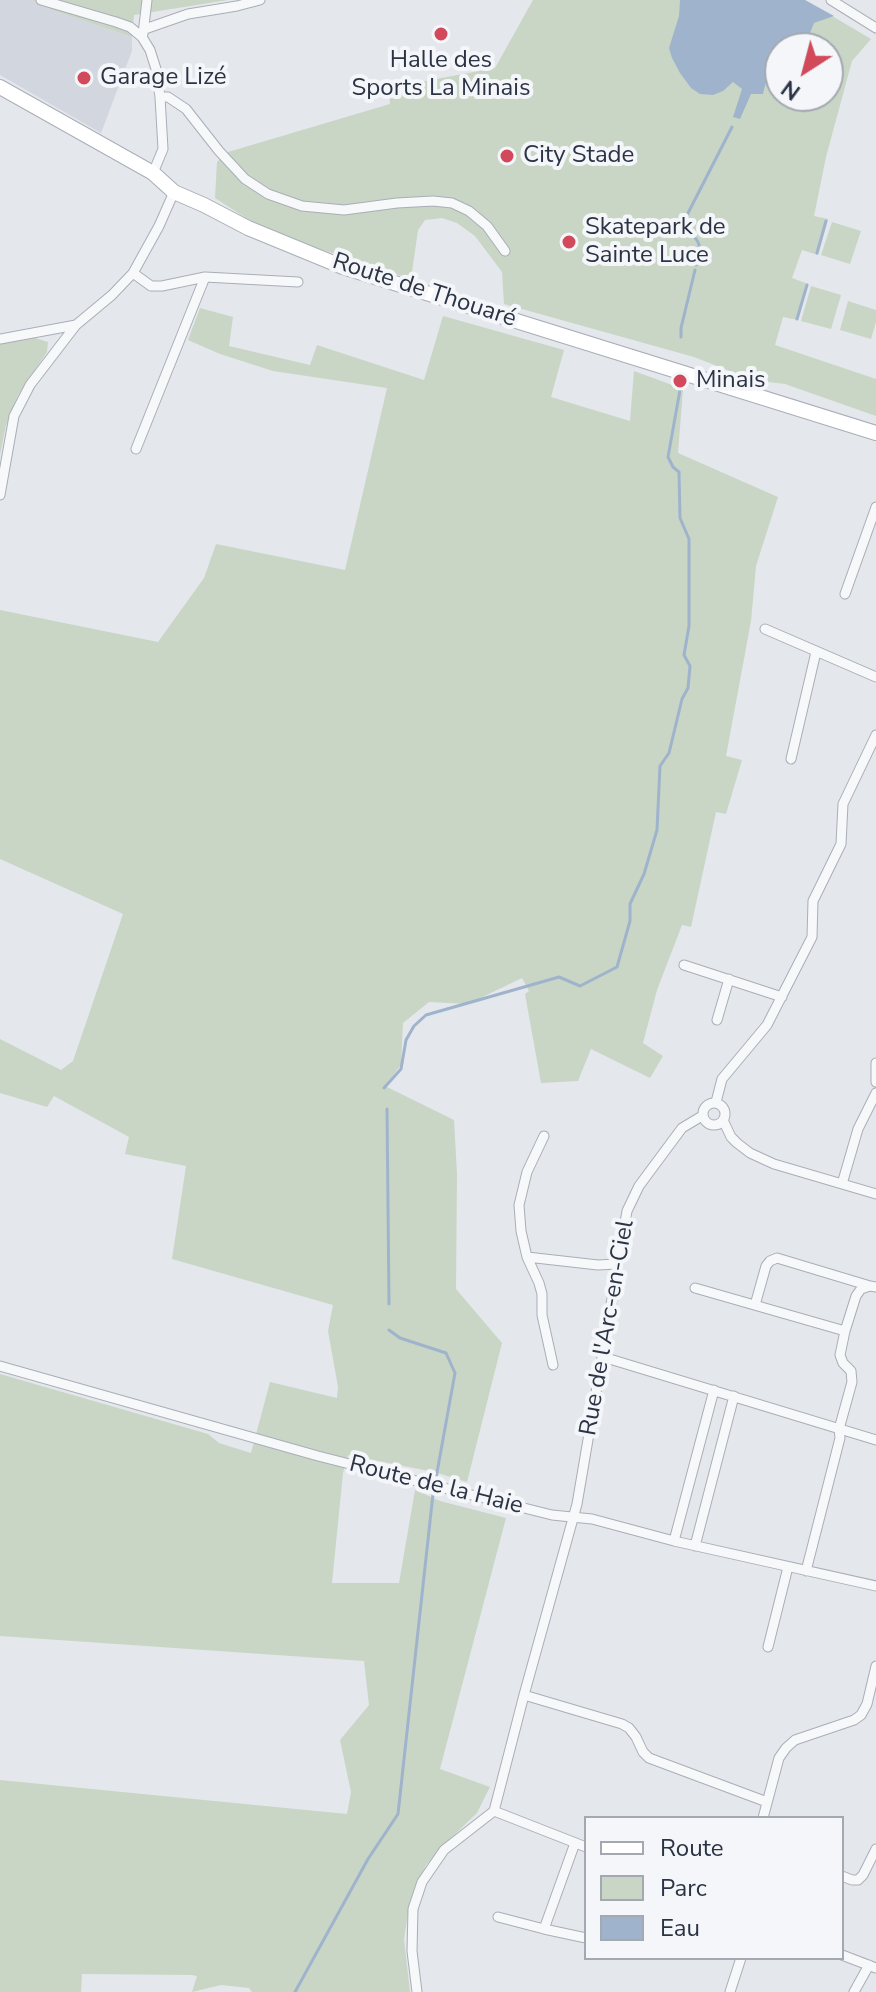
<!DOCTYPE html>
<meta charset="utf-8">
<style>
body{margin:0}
#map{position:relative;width:876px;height:1992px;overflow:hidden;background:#e4e7ec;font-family:"Nunito Sans",sans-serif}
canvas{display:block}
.legend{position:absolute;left:584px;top:1816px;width:260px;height:144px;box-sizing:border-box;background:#f4f6f9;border:2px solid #a4a8b1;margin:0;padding:10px 14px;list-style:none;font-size:24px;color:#2b3445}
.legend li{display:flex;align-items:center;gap:16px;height:40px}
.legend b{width:40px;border:2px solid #a4a8b1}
.north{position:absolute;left:764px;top:32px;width:80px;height:80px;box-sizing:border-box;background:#f4f6f9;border:2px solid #a4a8b1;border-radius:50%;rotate:216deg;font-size:22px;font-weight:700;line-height:32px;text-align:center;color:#2b3445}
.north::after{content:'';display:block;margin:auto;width:28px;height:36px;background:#d1495b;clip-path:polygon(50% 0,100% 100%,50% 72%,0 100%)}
</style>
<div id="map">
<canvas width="876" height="1992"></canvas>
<ul class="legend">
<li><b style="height:10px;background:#fff"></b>Route</li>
<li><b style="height:22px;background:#c9d6c5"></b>Parc</li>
<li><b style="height:22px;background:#9fb4cc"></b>Eau</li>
</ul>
<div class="north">N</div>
</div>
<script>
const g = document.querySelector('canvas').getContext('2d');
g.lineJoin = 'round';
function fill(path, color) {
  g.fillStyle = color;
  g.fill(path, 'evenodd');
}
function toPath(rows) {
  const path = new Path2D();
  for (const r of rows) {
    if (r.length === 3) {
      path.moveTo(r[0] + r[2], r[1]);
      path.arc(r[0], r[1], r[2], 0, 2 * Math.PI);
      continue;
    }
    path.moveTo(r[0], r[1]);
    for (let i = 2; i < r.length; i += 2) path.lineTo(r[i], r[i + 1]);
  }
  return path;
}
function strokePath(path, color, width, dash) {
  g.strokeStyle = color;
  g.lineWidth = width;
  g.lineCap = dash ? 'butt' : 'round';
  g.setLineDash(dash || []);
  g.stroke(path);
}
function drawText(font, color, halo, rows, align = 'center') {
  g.font = font + ' "Nunito Sans",sans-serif';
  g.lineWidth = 8;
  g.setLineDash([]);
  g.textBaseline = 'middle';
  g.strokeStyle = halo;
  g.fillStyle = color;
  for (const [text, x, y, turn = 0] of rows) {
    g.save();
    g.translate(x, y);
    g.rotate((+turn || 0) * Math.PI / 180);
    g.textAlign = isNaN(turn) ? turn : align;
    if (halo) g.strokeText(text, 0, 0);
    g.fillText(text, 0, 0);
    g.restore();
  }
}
const built = toPath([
 [0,0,32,0,52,10,132,37,132,51,101,133,0,75]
]);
const green = toPath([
 [32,0,228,0,134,15,132,37,52,10],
 [533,0,805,0,871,39,852,61,826,157,814,216,828,219,818,255,802,250,792,278,808,284,798,320,783,317,775,345,876,379,876,416,785,384,753,380,694,357,504,304,502,272,475,236,457,223,442,218,425,220,418,230,411,279,314,247,249,220,215,198,217,162,228,152,390,104,388,88,495,68],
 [780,48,828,48,828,96,780,96],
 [832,222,861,231,850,264,821,255],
 [811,286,841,295,831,329,801,321],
 [848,301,876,310,876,322,871,339,840,330],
 [200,308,233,317,229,346,310,365,317,345,424,380,443,316,564,350,551,397,630,421,634,371,683,389,678,453,778,497,756,566,751,621,726,756,742,760,726,814,716,812,691,927,682,925,657,990,643,1043,663,1056,650,1078,591,1049,578,1081,541,1083,525,994,529,991,522,978,468,1004,429,1002,403,1023,401,1065,385,1086,454,1120,457,1174,456,1289,502,1343,467,1482,434,1472,348,1455,343,1473,332,1583,399,1583,415,1490,440,1501,506,1518,440,1769,490,1787,477,1813,450,1839,426,1865,410,1901,404,1939,410,1992,252,1992,249,1988,221,1985,192,1992,197,1976,192,1975,82,1974,81,1992,0,1992,0,1780,347,1814,351,1792,340,1740,369,1705,364,1661,0,1636,0,1374,208,1434,219,1443,251,1453,270,1382,337,1398,338,1387,328,1331,333,1305,172,1259,186,1166,125,1154,129,1137,54,1096,47,1107,0,1093,0,1039,61,1070,73,1061,123,914,0,859,0,610,158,642,204,578,216,544,345,570,387,388,273,371,220,354,188,340],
 [32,337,48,342,47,352,18,395,6,425,0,455,0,343]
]);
const water = toPath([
 [680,0,805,0,834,16,814,23,804,48,780,48,780,60,770,65,763,94,751,94,740,119,733,117,742,89,733,82,723,91,713,95,700,94,691,88,680,73,672,58,669,48,679,16]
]);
const stream = toPath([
 [817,253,826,221],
 [696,265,701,251,698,242,684,221,732,127],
 [797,319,807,285],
 [681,337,681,328,695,270],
 [384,1088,401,1069,406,1040,414,1026,426,1015,559,977,580,986,617,967,630,921,630,904,644,874,657,830,660,766,669,753,682,699,688,688,690,666,684,655,689,626,689,539,680,518,679,472,673,467,668,457,680,390],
 [387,1109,389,1304],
 [389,1330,400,1338,446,1353,455,1373,436,1478],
 [295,1992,368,1859,398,1814,433,1494]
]);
const street = toPath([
 [41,0,116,22,130,27,142,37,150,50,156,69,160,97,163,149,153,173],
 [831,0,876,28],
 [145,29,188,14,237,6,260,0],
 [143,34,147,0],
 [160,97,168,97,186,109,219,151,245,179,268,194,302,206,344,210,397,203,433,201,452,203,469,211,487,226,505,251],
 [133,273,151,286,162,286,205,277,298,282],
 [0,339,76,325],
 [136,449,205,277],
 [0,495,14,416,30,385,76,325,112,295,133,273,159,226,174,192],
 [845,594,876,507],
 [765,629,876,677],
 [791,759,816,652],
 [684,965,782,997],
 [717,1020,729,979],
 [876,1063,876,1082],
 [716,1102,722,1079,767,1025,812,937,813,901,841,844,843,804,876,735],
 [714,1114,11],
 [723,1120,731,1137,737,1143,750,1153,774,1164,876,1194],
 [544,1136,527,1172,519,1205,521,1231,527,1257,539,1283,542,1294,542,1315,553,1365],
 [842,1184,858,1129,876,1093],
 [527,1257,598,1265,617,1264],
 [695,1288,845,1331],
 [755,1305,766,1266,770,1261,777,1258,870,1286],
 [603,1357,876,1440],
 [0,1366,318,1456,436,1486,552,1515,592,1519,674,1541,876,1586],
 [674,1541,714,1390],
 [695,1546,734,1396],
 [806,1571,840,1438,839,1429,852,1382,851,1371,843,1363,840,1355,845,1331,856,1296,861,1289,870,1286,876,1287],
 [768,1647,788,1567],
 [524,1695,622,1724,629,1728,636,1737,643,1752,649,1758,767,1802],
 [494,1811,524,1695,577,1504,627,1211,639,1186,682,1128,702,1116],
 [494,1811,586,1847],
 [763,1818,779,1758,786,1748,795,1740,854,1720,861,1715,867,1704,876,1666],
 [575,1843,544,1929,586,1938],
 [842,1876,852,1880,858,1880,863,1875,876,1849],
 [498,1917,544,1929],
 [842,1955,876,1968],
 [417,1992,412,1951,413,1909,422,1882,444,1850,494,1811],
 [730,1992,741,1958],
 [854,1992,869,1965]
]);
const secondary = toPath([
 [0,87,153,173,174,192,204,205,248,228,343,267,876,433]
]);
const markers = [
 [441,34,8,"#d1495b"],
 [84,78,8,"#d1495b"],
 [507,156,8,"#d1495b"],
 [569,242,8,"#d1495b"],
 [680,381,8,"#d1495b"]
];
const poiNames = [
 ["Halle des",441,61,"center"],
 ["Sports La Minais",441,89,"center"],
 ["Garage Lizé",100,78],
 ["City Stade",523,156],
 ["Skatepark de",585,228],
 ["Sainte Luce",585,256],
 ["Minais",696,381]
];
const streetNames = [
 ["Route de Thouaré",424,291,18],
 ["Rue de l'Arc-en-Ciel",608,1328,-80],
 ["Route de la Haie",436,1486,14]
];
fill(built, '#d2d6de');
fill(green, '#c9d6c5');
fill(water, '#9fb4cc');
strokePath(stream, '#9fb4cc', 3);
strokePath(street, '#a9aeb7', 11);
strokePath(secondary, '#a9aeb7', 16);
strokePath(street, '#f7f8fa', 9);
strokePath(secondary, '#fff', 14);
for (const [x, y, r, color] of markers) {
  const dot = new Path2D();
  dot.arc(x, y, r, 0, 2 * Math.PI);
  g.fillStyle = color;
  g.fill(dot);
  strokePath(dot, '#f4f6f9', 3);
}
drawText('24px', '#2b3445', '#f4f6f9', poiNames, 'left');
drawText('24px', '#2b3445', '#f4f6f9', streetNames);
</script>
